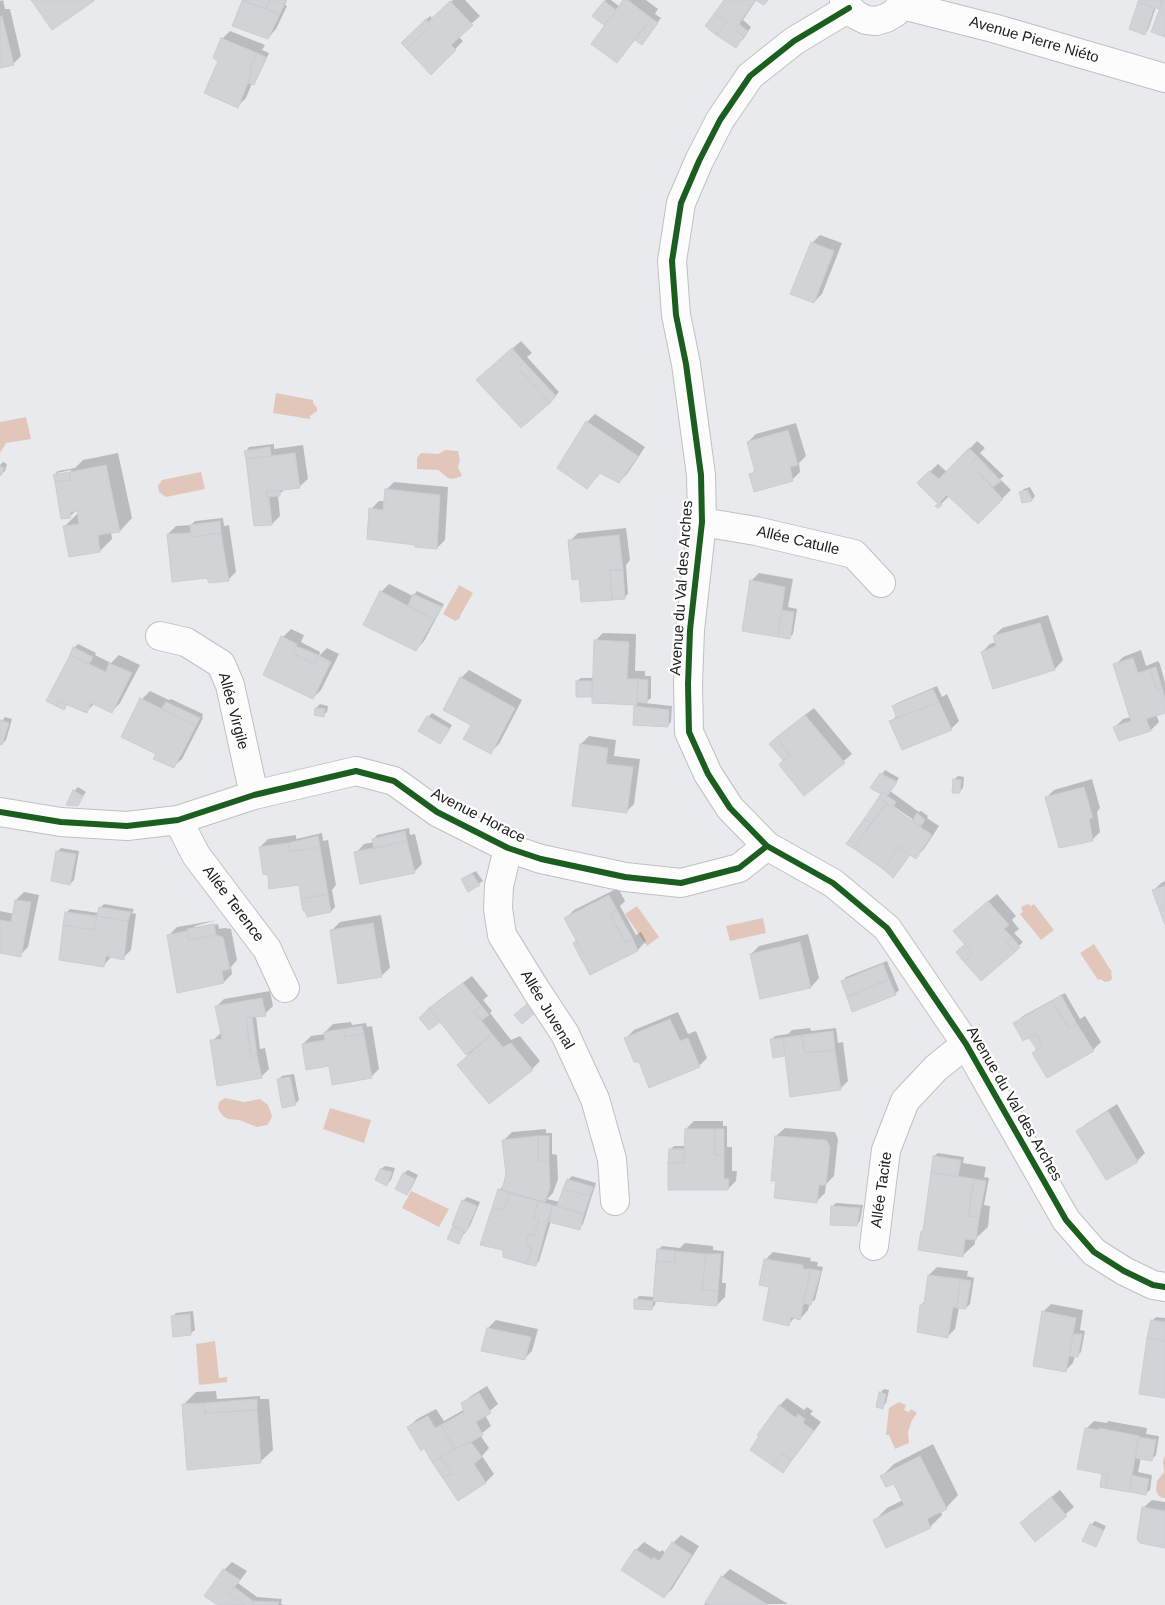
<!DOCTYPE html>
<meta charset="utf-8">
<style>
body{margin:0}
canvas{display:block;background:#e9eaee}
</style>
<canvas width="1165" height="1605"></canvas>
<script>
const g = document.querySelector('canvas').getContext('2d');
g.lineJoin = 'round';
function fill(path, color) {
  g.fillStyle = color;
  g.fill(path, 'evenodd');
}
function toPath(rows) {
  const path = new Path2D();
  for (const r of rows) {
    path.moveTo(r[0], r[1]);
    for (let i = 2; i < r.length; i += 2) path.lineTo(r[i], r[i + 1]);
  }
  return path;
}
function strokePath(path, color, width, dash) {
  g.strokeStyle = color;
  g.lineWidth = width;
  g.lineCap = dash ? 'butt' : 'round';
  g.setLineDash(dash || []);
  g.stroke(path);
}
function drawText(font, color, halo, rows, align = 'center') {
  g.font = font + ' Arial,sans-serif';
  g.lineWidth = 4.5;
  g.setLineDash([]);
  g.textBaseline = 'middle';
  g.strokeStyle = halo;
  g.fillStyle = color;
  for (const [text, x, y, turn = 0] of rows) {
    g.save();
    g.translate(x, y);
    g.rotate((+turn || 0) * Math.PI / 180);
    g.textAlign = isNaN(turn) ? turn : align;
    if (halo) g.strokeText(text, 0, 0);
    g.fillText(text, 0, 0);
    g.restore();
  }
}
const water = toPath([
 [276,393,313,400,313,403,317,408,317,411,310,416,310,419,273,413],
 [26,417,31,439,6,443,0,453,0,422],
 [445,450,458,451,460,460,458,467,462,476,453,479,448,478,438,470,417,469,417,458,421,453,438,454],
 [201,472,205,489,166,497,159,492,158,486,162,480],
 [459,585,473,593,460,616,460,618,455,621,443,614],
 [1028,904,1031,906,1034,904,1054,930,1041,940,1020,914,1023,912,1021,907],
 [637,906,659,937,647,946,625,914],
 [763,918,766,933,730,941,726,926],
 [1094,944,1112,972,1111,973,1112,979,1110,981,1105,982,1100,979,1098,980,1080,953],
 [225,1098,244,1102,260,1099,268,1105,272,1116,270,1121,267,1125,257,1127,239,1120,228,1119,223,1116,218,1109,219,1102],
 [330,1108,371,1120,364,1143,323,1129],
 [411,1191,449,1209,439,1227,402,1208],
 [215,1341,219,1378,227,1377,227,1382,199,1385,196,1344],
 [899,1402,906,1405,904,1410,909,1412,911,1409,917,1413,912,1420,908,1432,909,1443,895,1449,889,1435,886,1435,889,1408],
 [1165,1455,1165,1498,1162,1498,1158,1495,1156,1490,1157,1481,1164,1472,1163,1461]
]);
const shadow = toPath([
 [3,0,5,9,10,9,21,56,13,64,0,67,0,1],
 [243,0,287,0,285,5,287,6,276,29,268,38,234,25],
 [453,0,465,0,480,16,458,36,463,41,432,73,403,43,430,16,433,19],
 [606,0,611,0,620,7,625,0,646,0,658,9,655,14,661,18,645,40,636,39,617,61,611,19,610,18,604,24,604,2],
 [726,0,756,0,743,20,751,27,744,38,736,46],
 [1141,0,1165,0,1165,36,1163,4,1159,8,1156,7,1148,30,1144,34,1130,29],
 [230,31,265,45,262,50,269,53,257,79,253,83,252,83,246,98,238,106,222,39],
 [820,235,842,243,822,294,814,302,812,243],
 [521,341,532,353,527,357,559,392,550,401,486,372],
 [595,414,645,447,627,474,619,482,587,422],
 [796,423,806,456,799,463,800,472,792,480,750,475,756,469,748,442,756,434],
 [977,441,985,448,980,453,1004,476,1000,479,1011,490,978,522,949,496,938,507,939,504,918,483,938,464,947,472],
 [274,444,274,449,303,445,308,479,299,487,283,489,283,491,278,495,280,516,272,524,246,451,249,447],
 [118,453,132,518,120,531,111,532,112,539,100,551,65,526,77,514,79,514,77,510,70,516,54,475,58,471,75,468,83,460],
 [71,470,71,473,57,475,57,473],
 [3,462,7,464,5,471,1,474,0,465],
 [394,482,448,487,445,540,437,548,416,544,371,509,379,501,385,501,386,490],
 [1030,487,1035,496,1032,500,1021,492,1024,489],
 [223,518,224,526,229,525,236,572,228,580,208,577,168,534,176,526,191,525,195,521],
 [626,528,630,560,626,565,628,594,624,598,580,578,570,541,578,533],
 [759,573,793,579,788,607,797,609,793,634,789,638,778,635,751,581],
 [389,584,413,596,417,591,444,604,424,641,416,650,381,592],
 [1048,615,1063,660,1055,669,994,687,982,652,990,644,996,642,994,636,1002,628],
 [291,629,304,635,301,642,320,652,319,656,327,648,339,654,321,690,313,698,283,637],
 [603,633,636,634,635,671,645,671,645,676,651,676,651,698,645,703,672,706,671,722,667,726,635,706,638,704,593,701,593,694,591,696,577,681,581,678,594,678,595,641],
 [78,644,96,653,95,655,111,663,119,655,140,665,120,703,112,711,94,704,86,712,68,704,64,708,56,705,74,648],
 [1141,650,1146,666,1158,661,1160,664,1165,683,1165,711,1156,714,1159,722,1151,730,1119,740,1115,727,1123,719,1131,717,1115,665,1123,657],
 [469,670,522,700,499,744,490,752,461,678],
 [937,686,942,697,947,694,959,721,951,729,891,722,897,715,893,706,897,703],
 [150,691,169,700,171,699,203,714,202,717,203,718,182,759,173,767,158,754,123,736,142,699],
 [320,704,328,706,327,712,323,715,316,708],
 [814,708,852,754,804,794,784,760,771,744,787,729],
 [432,713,452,725,443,739,428,717],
 [5,717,12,719,6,740,2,744,0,743,0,724],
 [589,736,616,740,614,756,640,759,634,804,626,812,581,744],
 [885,770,899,778,890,791,919,812,921,811,928,816,927,818,939,826,924,849,916,857,911,853,896,873,848,844,882,794,872,787],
 [893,806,918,823,916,825,891,808],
 [958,776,964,777,963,788,959,792,954,780],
 [1092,779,1100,808,1097,812,1100,832,1092,840,1046,798,1054,790],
 [78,787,86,792,77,805,74,791],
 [409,828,410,835,415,834,422,864,414,872,356,853,364,844,374,842,374,839,377,835],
 [322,833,323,841,328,840,336,885,332,890,335,907,331,911,300,883,269,874,260,847,268,839,296,835,296,839],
 [61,848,79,851,74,880,70,884,57,852],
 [476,871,483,881,469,890,462,879,466,876],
 [1165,881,1165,922,1153,891,1161,883],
 [618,888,625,901,620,906,636,935,641,932,646,941,638,950,590,974,574,943,577,940,566,918,574,910],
 [24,892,39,895,28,947,20,955,0,951,0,911,14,914,16,900],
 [997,894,1016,916,1012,920,1019,929,1014,933,1023,942,981,980,963,923],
 [104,904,134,909,132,913,136,914,131,950,123,958,112,956,103,966,66,913,70,909,99,913,100,908],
 [381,915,390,968,381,976,332,930,340,922],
 [217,920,195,926,195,928,218,924,219,929,225,928,231,929,237,960,231,967,232,974,224,982,169,935,177,927],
 [808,934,819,978,811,987,761,998,751,954,759,946],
 [887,961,899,990,895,994,843,981,846,977],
 [472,976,488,996,483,1000,492,1011,490,1013,511,1040,520,1036,540,1061,532,1069,458,1065,468,1055,440,1020,429,1029,420,1018,439,1000],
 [270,991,273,1006,265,1014,256,1016,260,1049,265,1048,269,1069,261,1077,212,1041,222,1032,216,1007,224,999],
 [1065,993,1080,1019,1085,1016,1101,1042,1093,1050,1033,1053,1037,1048,1031,1038,1035,1034,1015,1024,1023,1016],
 [678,1012,688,1034,696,1031,707,1058,699,1066,640,1061,626,1038,634,1030],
 [351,1022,352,1025,366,1023,367,1027,372,1026,379,1069,371,1077,330,1065,303,1044,311,1036,325,1034,325,1032,333,1024],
 [810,1028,811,1031,836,1028,838,1043,843,1042,848,1081,840,1089,786,1055,774,1056,771,1040,775,1036,788,1034,792,1030],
 [294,1074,299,1100,295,1104,279,1079,282,1076],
 [1117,1104,1145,1153,1137,1161,1078,1132,1086,1124],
 [694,1121,723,1121,723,1126,727,1126,727,1147,732,1147,732,1171,737,1171,736,1181,728,1189,670,1150,674,1146,686,1146,686,1129],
 [785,1128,835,1132,838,1139,834,1176,826,1184,825,1193,817,1201,777,1180,776,1136],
 [546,1129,546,1133,552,1133,552,1154,557,1155,558,1179,553,1193,547,1199,560,1202,568,1180,572,1176,596,1183,583,1224,579,1228,551,1221,539,1261,535,1265,499,1190,503,1186,508,1174,504,1140,512,1132],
 [938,1153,964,1157,963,1163,986,1167,984,1177,989,1178,984,1205,990,1206,988,1227,975,1239,975,1244,962,1256,922,1232,925,1229,934,1156],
 [385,1166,395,1168,391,1180,387,1184,381,1169],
 [408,1170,418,1175,411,1189,407,1193,396,1188,404,1173],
 [467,1197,480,1202,470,1226,458,1242,449,1238,463,1201],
 [836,1203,863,1205,860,1221,856,1225,832,1207],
 [685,1243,713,1246,713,1250,724,1251,722,1283,726,1283,725,1297,717,1305,656,1300,655,1305,651,1309,636,1300,639,1296,654,1297,658,1250,662,1246,680,1248],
 [773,1252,811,1258,810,1261,818,1262,817,1266,823,1267,815,1300,810,1303,808,1310,800,1319,795,1317,788,1325,770,1286,765,1260],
 [937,1267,968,1271,967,1276,974,1278,970,1304,966,1308,959,1307,955,1329,947,1337,921,1305,925,1301,929,1275],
 [1051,1304,1083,1310,1080,1330,1085,1331,1081,1352,1077,1356,1075,1356,1073,1363,1065,1371,1043,1312],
 [193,1311,195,1330,191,1333,172,1317,176,1313],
 [1156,1317,1165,1318,1165,1397,1152,1321],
 [496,1320,538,1329,532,1351,524,1359,488,1328],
 [487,1386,498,1404,485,1415,491,1426,480,1435,489,1448,482,1456,494,1474,486,1482,458,1499,425,1446,409,1427,417,1419,436,1409,444,1421,465,1409,462,1404,471,1396],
 [884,1389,889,1390,886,1403,882,1407,880,1393],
 [216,1391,217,1399,260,1396,260,1399,269,1399,273,1450,260,1462,183,1405,196,1392],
 [787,1398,804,1410,807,1407,813,1411,810,1414,821,1422,786,1468,779,1406],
 [1094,1421,1107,1423,1108,1421,1147,1428,1146,1434,1159,1436,1156,1455,1152,1459,1141,1457,1138,1472,1152,1475,1150,1490,1146,1493,1101,1486,1104,1473,1086,1429],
 [933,1444,958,1495,946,1508,941,1510,942,1515,930,1527,875,1520,887,1508,903,1500,895,1483,882,1476,894,1464],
 [1060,1490,1074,1507,1035,1540,1029,1515],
 [1152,1500,1165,1502,1165,1546,1143,1508],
 [1095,1521,1106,1526,1099,1541,1095,1545,1091,1525],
 [681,1535,699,1546,672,1589,664,1597,623,1570,636,1550,644,1542,660,1552,662,1550,666,1553,673,1543],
 [232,1562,247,1571,238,1583,257,1597,282,1599,281,1604,285,1605,220,1605,224,1570],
 [730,1569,788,1604,704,1605,722,1577]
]);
const building = toPath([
 [31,0,94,0,94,1,52,30,31,0],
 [242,0,270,0,266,9,242,0],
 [270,0,286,0,280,14,266,9,270,0],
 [623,0,628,0,651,18,617,63,591,44,623,0],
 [724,0,768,0,764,5,755,0,735,30,744,36,736,48,716,35,727,22,714,14,724,0],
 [1139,0,1163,0,1159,9,1138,2,1139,0],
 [1163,0,1165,0,1165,37,1151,32,1163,0],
 [242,1,280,14,268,39,232,26,242,1],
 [450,1,473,25,451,45,456,50,431,75,407,49,431,25,428,22,450,1],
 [604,1,616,10,604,25,592,16,604,1],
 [1138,2,1154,8,1145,35,1129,29,1138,2],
 [714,14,727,22,716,35,705,26,714,14],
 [2,16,14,65,0,68,0,17,2,16],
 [651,18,658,23,642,45,635,40,651,18],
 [426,19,431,25,407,49,401,43,426,19],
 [739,24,748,31,744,36,735,30,739,24],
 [221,38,257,53,249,70,252,72,238,108,204,93,218,61,213,58,221,38],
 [257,53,266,57,254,85,248,83,252,72,249,70,257,53],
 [811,242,834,251,814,303,790,294,811,242],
 [512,348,524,362,518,368,550,403,521,428,476,380,512,348],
 [524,362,556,396,550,403,518,368,524,362],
 [586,421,638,456,619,483,600,473,587,489,557,468,586,421],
 [788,430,798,465,790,467,793,481,754,492,749,474,755,472,747,442,788,430],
 [270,447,271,456,246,459,244,451,270,447],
 [969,448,978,457,970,464,1003,499,978,524,947,495,940,502,942,505,938,508,935,506,938,504,917,483,929,471,939,479,969,448],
 [295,453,300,488,266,492,267,497,269,497,272,525,254,526,246,459,295,453],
 [978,457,1001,481,993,487,970,464,978,457],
 [106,465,120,532,98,535,100,552,69,557,63,526,79,524,77,511,70,512,71,518,61,519,55,482,70,480,70,472,106,465],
 [0,466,4,468,1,476,0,475,0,466],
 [70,472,70,480,55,482,53,475,70,472],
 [385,489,440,495,437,549,415,547,415,545,367,539,369,508,383,510,385,489],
 [280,490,280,496,267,497,266,492,280,490],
 [1027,490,1031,497,1032,501,1022,503,1019,492,1027,490],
 [220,521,221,533,191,537,190,525,220,521],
 [191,533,191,537,221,533,229,581,209,583,207,578,172,582,167,534,191,533],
 [619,535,623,570,610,570,612,600,581,602,579,579,572,580,568,540,619,535],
 [610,570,623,570,625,599,612,600,610,570],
 [750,580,785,587,778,637,742,631,750,580],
 [380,591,434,620,416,651,363,625,380,591],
 [413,594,442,607,434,620,408,605,413,594],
 [782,610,794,612,790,639,778,637,782,610],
 [1040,623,1055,670,993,689,981,652,996,646,993,636,1040,623],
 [281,636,297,644,293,653,314,664,318,655,331,662,313,699,263,675,281,636],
 [594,640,629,642,627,679,638,679,637,705,592,703,594,640],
 [296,646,318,655,314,664,293,653,296,646],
 [73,647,93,657,89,664,70,655,73,647],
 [70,655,106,672,109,663,132,673,112,713,91,703,87,713,58,701,56,706,46,701,70,655],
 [1133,658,1138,673,1150,669,1157,690,1162,688,1165,698,1165,713,1146,719,1151,731,1119,741,1113,727,1131,721,1113,664,1133,658],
 [1156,667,1162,688,1157,690,1150,669,1156,667],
 [460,677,515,708,491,754,463,739,471,725,443,710,460,677],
 [638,679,648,680,647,703,637,702,638,679],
 [576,681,592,681,592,697,576,697,576,681],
 [933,689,939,702,897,718,892,706,933,689],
 [140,698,196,726,174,768,153,759,156,754,121,737,140,698],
 [58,701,67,705,64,710,56,706,58,701],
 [166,702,200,718,196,726,161,709,166,702],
 [939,702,952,730,902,750,889,721,939,702],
 [634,706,669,710,668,727,633,725,634,706],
 [315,708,325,709,324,717,314,715,315,708],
 [805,715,845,763,804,796,779,765,783,760,790,756,777,737,805,715],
 [427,716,450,729,440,744,418,731,427,716],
 [0,720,9,723,2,745,0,744,0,720],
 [777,737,790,756,783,760,769,744,777,737],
 [580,744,608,748,606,764,633,767,627,813,572,806,580,744],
 [880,773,897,782,888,795,882,792,881,794,870,788,880,773],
 [953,779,961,780,960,793,952,793,953,779],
 [1084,787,1093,818,1089,818,1093,841,1059,848,1045,797,1084,787],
 [73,790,83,796,78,806,66,805,73,790],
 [882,792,896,802,893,807,879,797,882,792],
 [879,797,887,803,871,823,864,819,879,797],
 [887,803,932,835,916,859,899,847,883,869,853,848,887,803],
 [917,813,925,820,920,827,912,821,917,813],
 [864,819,871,823,853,848,846,844,864,819],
 [405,831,407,841,374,849,372,839,405,831],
 [318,836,320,847,290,852,288,843,318,836],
 [407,841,415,873,360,884,354,852,407,841],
 [288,843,290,852,320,847,328,894,301,899,299,885,269,889,268,875,263,874,259,847,288,843],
 [899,847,910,855,893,878,883,869,899,847],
 [56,851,76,854,70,885,51,881,56,851],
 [472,874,480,885,468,892,461,879,472,874],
 [1165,886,1165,925,1152,890,1165,886],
 [328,894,331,912,307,917,305,910,303,911,301,899,328,894],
 [609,895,617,910,610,914,626,943,633,939,638,951,590,975,579,955,583,953,564,918,609,895],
 [15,900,31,902,21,957,0,953,0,920,11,922,15,900],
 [988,901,1009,925,1004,929,1012,937,1006,942,1015,952,981,981,964,962,973,954,953,931,988,901],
 [99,907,131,912,128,921,97,916,99,907],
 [617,910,633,939,626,943,610,914,617,910],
 [65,912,97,916,94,930,63,925,65,912],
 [97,916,128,921,124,960,106,956,104,967,59,960,63,925,94,930,97,916],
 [373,923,382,977,338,984,330,930,373,923],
 [214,924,216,935,189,940,187,929,214,924],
 [187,931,189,940,216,935,223,937,230,969,222,971,224,983,177,993,167,935,187,931],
 [1012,937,1020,947,1015,952,1006,942,1012,937],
 [576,941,583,953,579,955,573,943,576,941],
 [800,942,811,988,760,999,750,954,800,942],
 [965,944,973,954,964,962,956,952,965,944],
 [883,964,889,979,847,997,841,981,883,964],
 [889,979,896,995,852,1012,847,997,889,979],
 [463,983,481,1005,474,1011,492,1034,466,1055,429,1008,463,983],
 [1061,995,1077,1024,1069,1028,1052,1001,1061,995],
 [262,998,266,1016,246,1018,251,1057,257,1055,262,1078,217,1086,210,1040,222,1039,215,1006,262,998],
 [1052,1001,1069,1028,1077,1024,1094,1051,1047,1078,1032,1053,1043,1046,1036,1034,1023,1041,1013,1023,1052,1001],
 [529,1002,536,1012,522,1024,514,1015,529,1002],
 [481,1005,489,1015,482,1020,474,1011,481,1005],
 [429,1008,440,1022,429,1030,419,1018,429,1008],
 [252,1017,257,1055,251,1057,246,1018,252,1017],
 [670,1019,680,1041,688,1038,700,1067,649,1088,639,1062,634,1062,624,1038,670,1019],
 [362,1026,364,1034,345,1037,343,1029,362,1026],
 [343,1029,345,1037,364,1034,372,1078,332,1085,329,1066,306,1070,302,1044,325,1040,324,1032,343,1029],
 [833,1031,835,1050,805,1053,802,1035,833,1031],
 [492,1034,503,1047,511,1043,533,1070,489,1104,457,1065,492,1034],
 [1036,1034,1043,1046,1037,1050,1029,1038,1036,1034],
 [802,1035,805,1053,835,1050,841,1090,790,1097,783,1038,802,1035],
 [783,1038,785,1056,773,1058,770,1039,783,1038],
 [290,1077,296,1105,282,1108,277,1079,290,1077],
 [1108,1111,1138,1162,1106,1180,1076,1131,1108,1111],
 [685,1129,715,1129,715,1155,724,1155,724,1179,729,1179,728,1190,668,1190,668,1163,684,1163,685,1129],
 [715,1129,724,1129,724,1155,715,1155,715,1129],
 [538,1136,538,1161,549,1162,550,1188,545,1202,502,1190,506,1174,502,1140,538,1136],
 [538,1136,549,1136,549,1162,538,1161,538,1136],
 [775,1136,826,1140,828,1143,830,1147,826,1185,819,1185,817,1203,774,1198,776,1181,771,1181,775,1136],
 [669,1149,685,1149,684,1163,668,1163,669,1149],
 [933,1156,961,1160,958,1177,931,1172,933,1156],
 [380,1169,392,1172,387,1186,375,1180,380,1169],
 [931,1172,974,1179,968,1216,979,1218,976,1240,965,1239,963,1257,918,1250,921,1231,923,1231,931,1172],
 [403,1173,415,1179,407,1195,395,1189,403,1173],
 [567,1179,593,1187,590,1196,563,1189,567,1179],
 [974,1179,986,1181,979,1218,968,1216,974,1179],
 [498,1189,509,1193,504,1210,492,1208,498,1189],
 [563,1189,590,1196,584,1214,557,1206,563,1189],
 [509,1193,538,1201,534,1219,539,1220,534,1236,528,1234,526,1245,532,1248,526,1264,503,1257,503,1250,480,1245,492,1208,504,1210,509,1193],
 [462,1200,477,1206,466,1232,452,1225,462,1200],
 [538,1201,552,1205,536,1266,526,1264,532,1248,526,1245,528,1234,534,1236,539,1220,534,1219,538,1201],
 [552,1205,584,1214,580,1230,549,1222,552,1205],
 [831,1206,860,1208,857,1226,830,1225,831,1206],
 [453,1226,464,1231,459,1244,447,1239,453,1226],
 [657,1249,675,1251,675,1263,656,1261,657,1249],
 [675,1251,706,1254,702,1290,718,1291,717,1306,653,1301,656,1261,675,1263,675,1251],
 [706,1254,721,1254,718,1291,702,1290,706,1254],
 [764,1259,803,1265,803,1269,811,1269,800,1320,791,1317,789,1326,763,1320,769,1287,759,1285,764,1259],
 [811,1269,821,1271,811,1305,803,1303,811,1269],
 [928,1275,960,1279,957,1308,953,1307,948,1338,917,1332,920,1305,924,1304,928,1275],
 [960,1279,971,1281,966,1309,957,1308,960,1279],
 [634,1299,653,1301,652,1310,634,1309,634,1299],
 [1042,1311,1076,1318,1066,1372,1033,1366,1042,1311],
 [190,1314,191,1335,173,1337,171,1316,190,1314],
 [1151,1320,1165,1322,1165,1341,1147,1338,1151,1320],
 [487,1328,531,1337,525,1360,481,1351,487,1328],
 [1073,1334,1082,1334,1078,1357,1069,1356,1073,1334],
 [1147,1338,1165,1341,1165,1398,1139,1394,1147,1338],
 [879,1392,886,1394,883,1409,876,1407,879,1392],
 [479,1393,491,1413,476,1422,483,1435,471,1442,454,1449,441,1425,464,1412,461,1403,479,1393],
 [257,1399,257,1410,205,1413,204,1403,257,1399],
 [204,1403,205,1413,257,1410,261,1463,187,1470,182,1404,204,1403],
 [779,1405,796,1418,798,1414,805,1419,803,1423,814,1431,792,1460,782,1453,773,1466,750,1450,759,1436,757,1435,779,1405],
 [428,1416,435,1428,441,1425,454,1449,432,1462,424,1448,421,1451,407,1427,428,1416],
 [1085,1428,1099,1430,1099,1428,1139,1436,1129,1492,1105,1488,1108,1475,1077,1469,1085,1428],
 [1139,1437,1156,1440,1152,1461,1135,1458,1139,1437],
 [471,1442,482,1457,474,1464,486,1483,458,1501,442,1477,453,1474,441,1457,454,1449,471,1442],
 [782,1453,792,1460,783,1473,773,1466,782,1453],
 [920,1456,947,1509,927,1519,931,1528,886,1548,873,1520,904,1505,894,1484,886,1487,880,1476,920,1456],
 [441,1457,453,1474,442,1477,432,1462,441,1457],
 [1102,1474,1108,1475,1105,1488,1100,1487,1102,1474],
 [1132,1475,1149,1479,1146,1495,1129,1492,1132,1475],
 [1051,1497,1067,1516,1035,1542,1020,1523,1051,1497],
 [1142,1507,1165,1511,1165,1548,1140,1543,1138,1541,1137,1539,1142,1507],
 [1090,1524,1103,1530,1096,1547,1082,1541,1090,1524],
 [672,1542,692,1555,664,1598,621,1570,635,1549,652,1560,653,1557,659,1561,672,1542],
 [223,1569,240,1580,229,1594,245,1605,218,1605,204,1596,223,1569],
 [721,1576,768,1605,708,1605,705,1603,721,1576],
 [234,1587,253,1601,253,1605,245,1605,229,1594,234,1587],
 [253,1601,279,1602,278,1605,253,1605,253,1601]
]);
const minor = toPath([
 [844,0,849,8,856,15,866,20,876,21,886,18,895,13,904,0],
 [902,5,993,28,1165,78],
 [849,8,794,41,750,76,720,120,699,161,681,203,672,261,676,315,686,364,701,475,702,522,690,630,688,684,689,732,708,774,730,808,767,846,833,883,887,928,966,1044,1066,1220,1094,1252,1124,1271,1153,1285,1165,1287],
 [702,522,756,531,854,554,881,583],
 [160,636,186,642,221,664,230,685,254,795],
 [0,812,61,822,127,826,178,820,254,795,356,771,394,781,437,812,508,848,541,859,625,877,681,883,739,868,767,846],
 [178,820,196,855,267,949,285,988],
 [508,848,499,886,498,909,502,935,536,990,565,1034,595,1099,612,1159,615,1201],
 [874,1246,886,1150,905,1101,936,1068,966,1044]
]);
const cycleway = toPath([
 [849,8,794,41,750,76,720,120,699,161,681,203,672,261,676,315,686,364,701,475,702,522,690,630,688,684,689,732,708,774,730,808,767,846,833,883,887,928,966,1044,1066,1220,1094,1252,1124,1271,1153,1285,1165,1287],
 [0,812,61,822,127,826,178,820,254,795,356,771,394,781,437,812,508,848,541,859,625,877,681,883,739,868,767,846]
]);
const streetNames = [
 ["Avenue Pierre Niéto",1034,40,16],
 ["Allée Catulle",798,541,13],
 ["Avenue du Val des Arches",682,588,-86],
 ["Allée Virgile",233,711,75],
 ["Avenue Horace",478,816,27],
 ["Allée Terence",233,904,53],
 ["Allée Juvenal",547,1010,59],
 ["Avenue du Val des Arches",1014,1104,60],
 ["Allée Tacite",882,1190,-82]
];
fill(water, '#e3c6ba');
fill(shadow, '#0003');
fill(building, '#d1d3d7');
strokePath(building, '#cacdd2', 1);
strokePath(minor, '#bfc0c1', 30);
strokePath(minor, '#fcfcfc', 28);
strokePath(cycleway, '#1b5e20', 6);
drawText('15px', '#202020', '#fff', streetNames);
</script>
